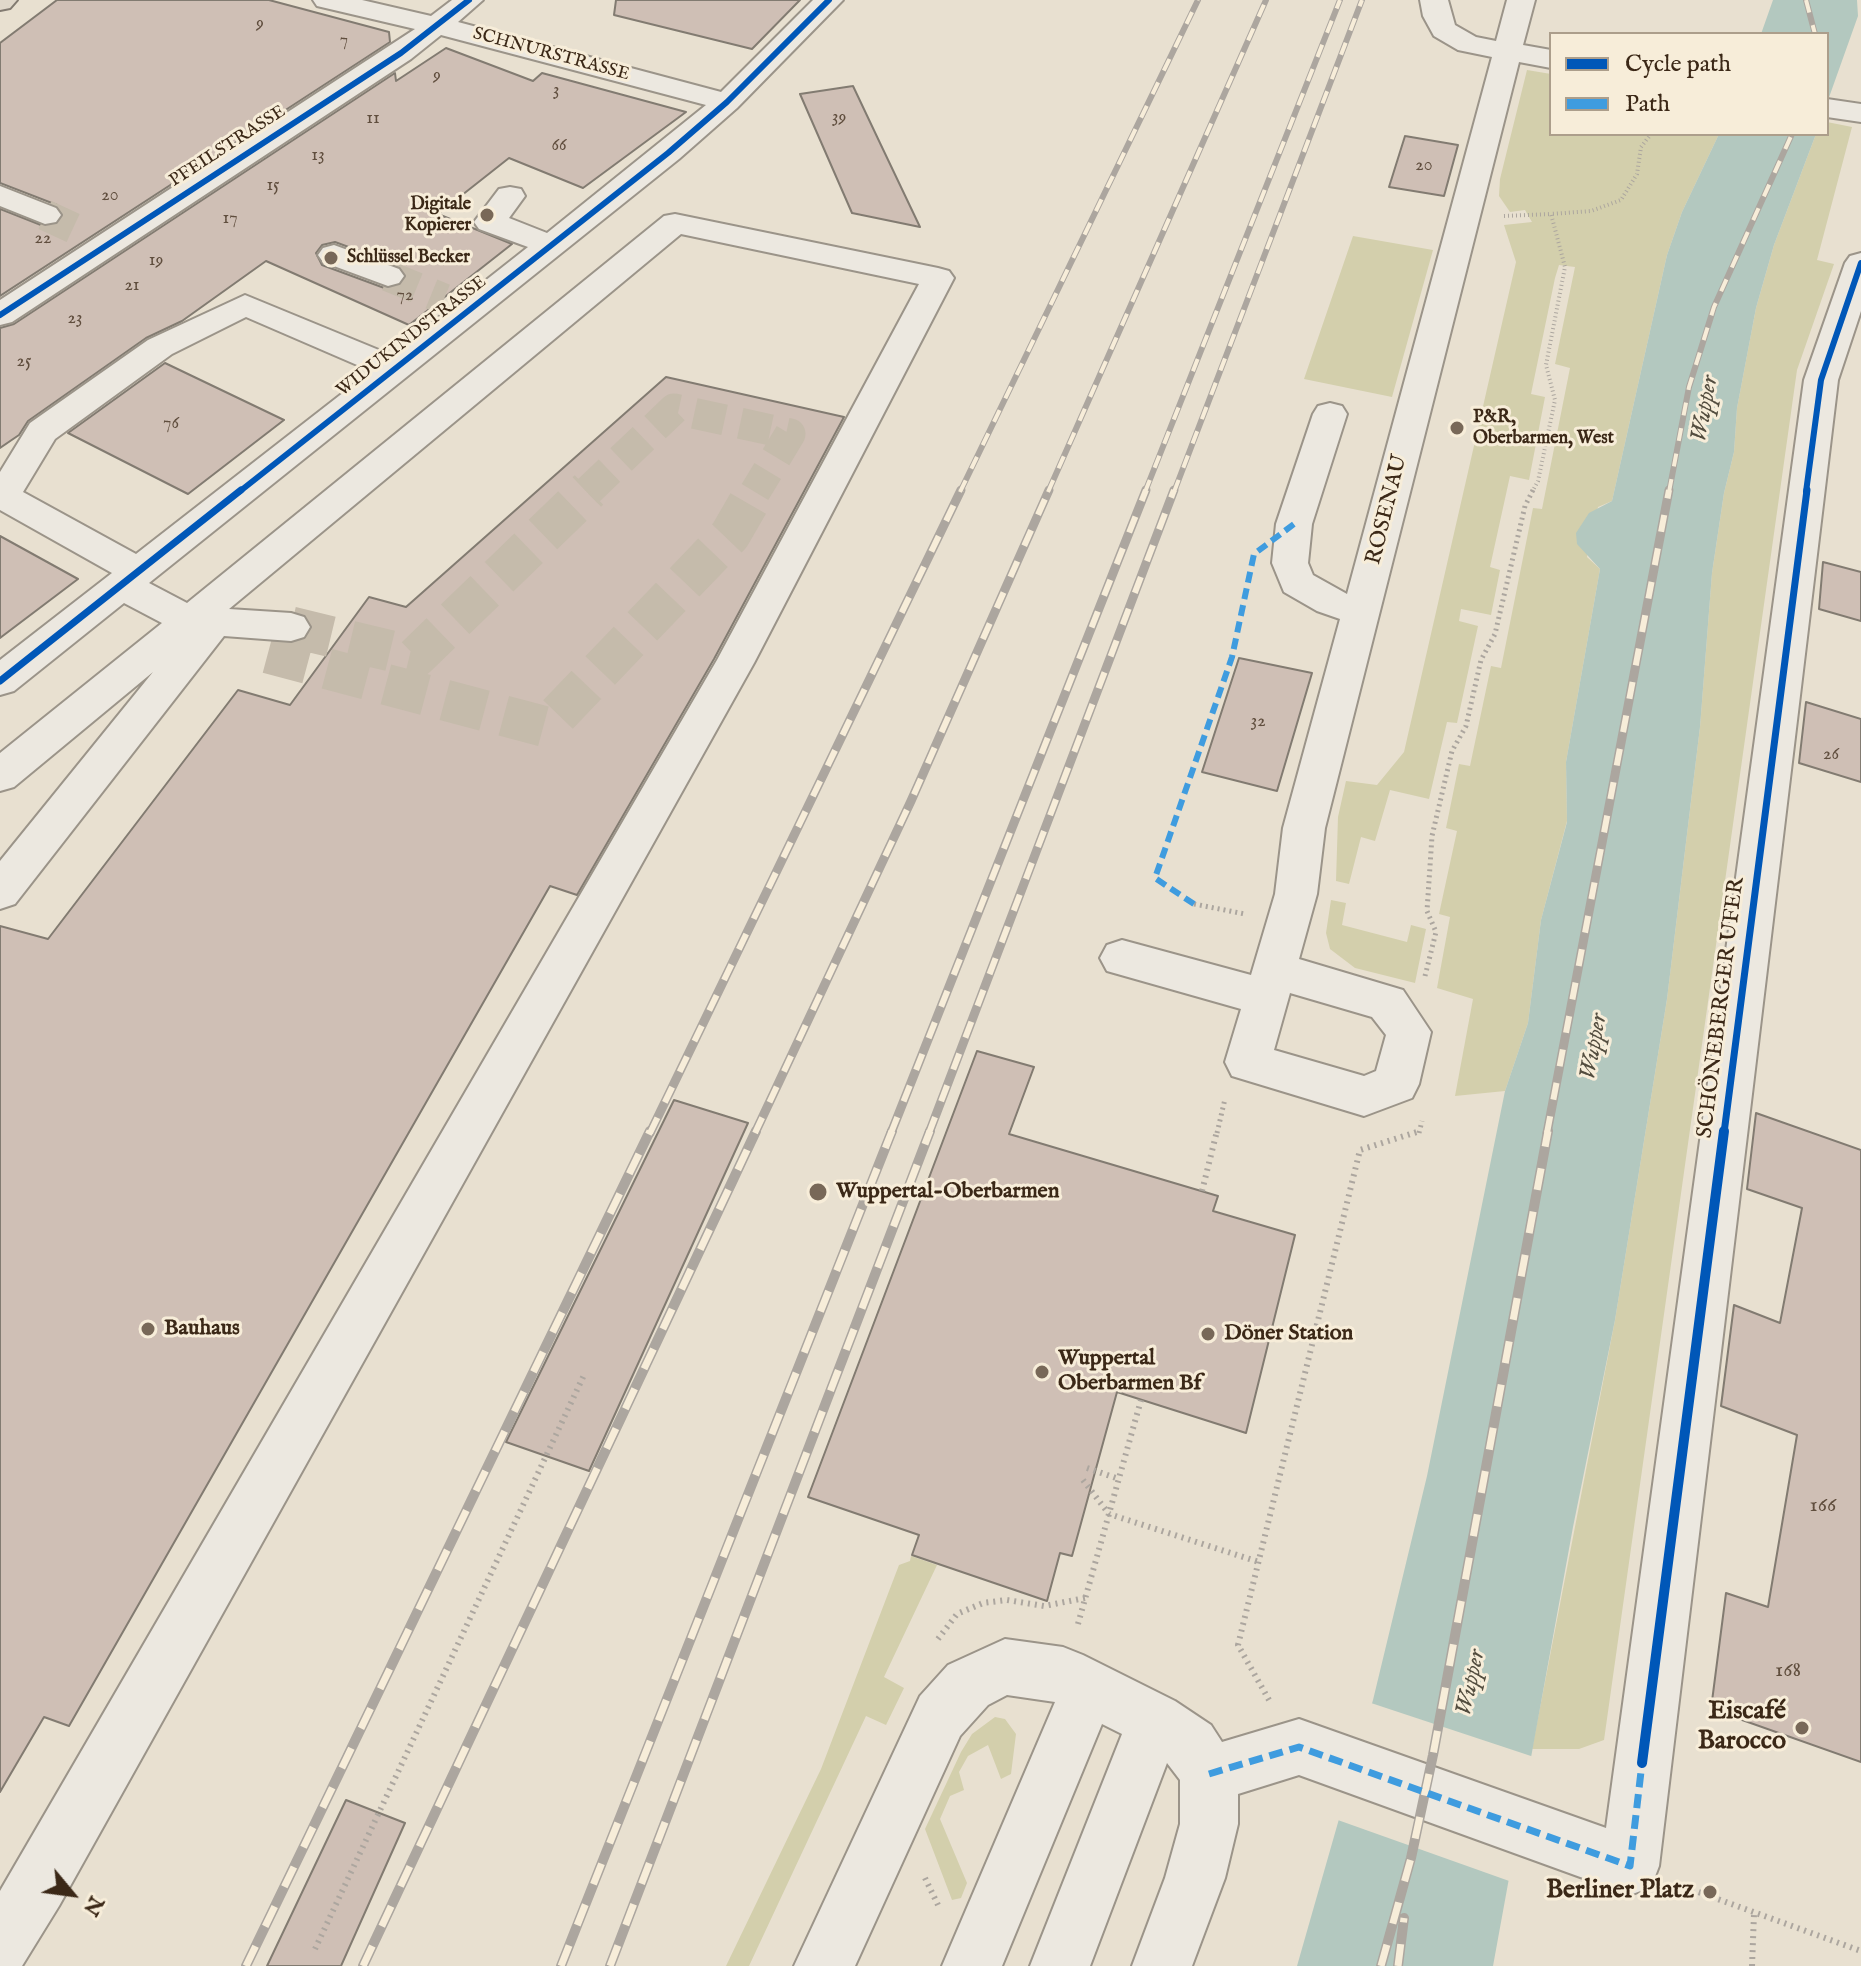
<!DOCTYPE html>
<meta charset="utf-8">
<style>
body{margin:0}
#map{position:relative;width:1861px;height:1966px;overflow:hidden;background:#e8e0d0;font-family:"IM FELL English",serif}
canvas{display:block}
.legend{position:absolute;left:1549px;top:32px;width:280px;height:104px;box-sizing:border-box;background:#f7edd9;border:2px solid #ac9e8b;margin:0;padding:10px 14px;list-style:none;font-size:24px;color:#3b2817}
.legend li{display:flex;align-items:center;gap:16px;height:40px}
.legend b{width:40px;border:2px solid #ac9e8b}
.north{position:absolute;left:32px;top:1854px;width:80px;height:80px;-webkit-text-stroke:6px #f7edd9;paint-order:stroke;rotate:119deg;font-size:22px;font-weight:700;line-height:32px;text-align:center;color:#3b2817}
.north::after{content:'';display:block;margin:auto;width:28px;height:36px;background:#3b2817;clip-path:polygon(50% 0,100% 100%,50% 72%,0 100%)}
</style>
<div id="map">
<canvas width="1861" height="1966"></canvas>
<ul class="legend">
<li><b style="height:10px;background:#0057b8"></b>Cycle path</li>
<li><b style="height:10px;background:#3f9cdf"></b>Path</li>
</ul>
<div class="north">N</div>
</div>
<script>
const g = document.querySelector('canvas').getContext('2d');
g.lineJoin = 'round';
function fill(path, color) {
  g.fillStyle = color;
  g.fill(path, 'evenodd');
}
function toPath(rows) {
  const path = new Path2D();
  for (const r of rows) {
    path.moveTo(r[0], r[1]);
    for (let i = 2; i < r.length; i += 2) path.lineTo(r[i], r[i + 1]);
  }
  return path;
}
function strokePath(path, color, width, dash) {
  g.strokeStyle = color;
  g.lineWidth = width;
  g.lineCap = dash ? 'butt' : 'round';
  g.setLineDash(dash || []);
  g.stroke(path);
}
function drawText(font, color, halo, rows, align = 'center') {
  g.font = font + ' "IM FELL English",serif';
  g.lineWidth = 6;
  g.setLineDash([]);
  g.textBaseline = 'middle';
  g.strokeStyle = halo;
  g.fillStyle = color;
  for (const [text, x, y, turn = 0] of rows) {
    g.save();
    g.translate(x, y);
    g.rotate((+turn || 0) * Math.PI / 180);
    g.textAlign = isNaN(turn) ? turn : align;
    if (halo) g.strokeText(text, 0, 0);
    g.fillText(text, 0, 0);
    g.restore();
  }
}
const green = toPath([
 [1527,70,1551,74,1551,134,1719,134,1682,212,1667,255,1612,501,1598,507,1587,557,1600,569,1566,762,1567,821,1541,920,1528,1023,1505,1091,1455,1096,1473,999,1437,988,1450,917,1439,914,1457,831,1446,828,1459,764,1470,766,1491,666,1501,668,1533,508,1542,509,1570,368,1555,364,1575,267,1559,265,1555,278,1531,394,1545,397,1529,480,1510,476,1490,567,1500,570,1491,615,1461,609,1459,621,1478,626,1457,723,1447,722,1429,799,1390,790,1375,841,1361,837,1349,884,1336,881,1338,817,1346,781,1377,785,1404,752,1516,262,1504,225,1532,222,1525,210,1510,212,1499,196,1500,179],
 [1827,122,1852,127,1817,260,1834,264,1797,370,1604,1740,1579,1749,1532,1749,1615,1320,1667,999,1700,727,1712,573,1724,493,1734,452,1737,408,1756,308,1774,245,1816,134,1827,134],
 [1353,236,1433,250,1392,397,1304,379],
 [1331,900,1346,903,1342,925,1407,942,1411,925,1426,929,1415,983,1355,968,1330,949,1326,933],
 [911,1556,937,1565,884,1677,904,1688,886,1725,866,1716,749,1966,726,1966,821,1769,899,1565,910,1561],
 [995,1717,1005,1719,1016,1734,1011,1774,1001,1779,988,1745,968,1756,959,1772,964,1790,950,1796,940,1819,967,1883,961,1898,952,1900,925,1829,961,1752,972,1734]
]);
const water = toPath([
 [1773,0,1857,0,1858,16,1827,103,1827,34,1761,34],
 [1719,134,1816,134,1774,245,1756,308,1737,408,1734,452,1724,493,1712,573,1700,727,1667,999,1615,1320,1573,1527,1493,1966,1297,1966,1373,1700,1427,1476,1505,1091,1528,1023,1541,920,1567,822,1566,762,1600,569,1577,544,1576,533,1589,513,1612,501,1667,255,1682,212]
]);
const pier = toPath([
 [1368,1702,1534,1757,1512,1882,1335,1819]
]);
const building = toPath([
 [57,0,269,0,389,32,390,42,0,296,0,209,46,227,58,224,64,215,57,205,0,183,0,43,57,0],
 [616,0,800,0,752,49,614,15,616,0],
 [446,48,533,81,542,73,686,112,583,188,509,158,438,214,512,244,409,325,266,261,182,321,146,338,28,421,19,435,0,448,0,328,14,324,395,73,396,81,446,48],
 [335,242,400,266,406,278,400,286,387,289,322,265,316,253,322,245,335,242],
 [853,86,880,143,920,227,852,213,800,94,853,86],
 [1405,136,1458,145,1444,196,1389,187,1405,136],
 [165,363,284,420,188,494,68,433,165,363],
 [666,377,844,417,714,659,577,895,550,886,69,1726,44,1717,0,1792,0,926,48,939,238,690,290,705,369,597,406,607,666,377],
 [0,536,78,579,0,638,0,536],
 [1823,562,1861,572,1861,621,1819,609,1823,562],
 [1239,658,1312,673,1277,791,1202,772,1239,658],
 [1806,702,1861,719,1861,782,1799,763,1806,702],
 [977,1051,1034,1067,1009,1134,1218,1196,1213,1211,1295,1235,1246,1433,1117,1392,1072,1556,1060,1553,1047,1601,912,1555,919,1535,808,1497,977,1051],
 [674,1100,748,1123,589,1471,506,1442,674,1100],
 [1756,1113,1861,1150,1861,1762,1711,1709,1726,1593,1768,1607,1797,1435,1721,1406,1734,1305,1780,1323,1802,1208,1747,1189,1756,1113],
 [346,1800,405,1823,341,1966,267,1966,346,1800]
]);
const minorTunnelFar1 = toPath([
 [45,215,86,234],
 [388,276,444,299],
 [587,492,674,409,790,434,755,492]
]);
const minorTunnel = toPath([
 [291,627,416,657,589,490],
 [268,653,546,727,730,535,756,490]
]);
const pathFar2 = toPath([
 [1504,216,1551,214],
 [1532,492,1538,481,1555,400,1546,365,1565,267,1551,214,1591,211,1621,200,1637,174,1641,147,1651,134]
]);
const pathFar1 = toPath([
 [1194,904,1245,914],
 [1425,976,1436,932,1427,911,1432,836,1452,751,1466,726,1481,660,1495,634,1525,506,1533,490],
 [1217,1133,1225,1099],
 [1419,1133,1422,1121]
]);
const path = toPath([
 [1202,1191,1217,1131],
 [1087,1468,1119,1479],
 [1083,1480,1109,1514,1259,1562],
 [1078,1624,1141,1400],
 [938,1639,957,1614,983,1603,1007,1600,1044,1606,1085,1598],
 [1269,1700,1238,1645,1360,1150,1420,1131],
 [925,1878,938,1905],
 [1679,1885,1861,1951],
 [315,1949,584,1375],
 [1752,1966,1754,1914]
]);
const minor = toPath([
 [313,0,362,0,431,16,452,0,483,0,458,22,721,92,813,0,843,0,737,108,679,159,149,583,187,603,664,216,675,214,938,268,949,271,954,278,754,663,59,1906,22,1966,0,1966,0,1891,717,660,919,284,681,234,229,609,291,613,304,617,310,627,304,637,291,641,224,636,15,904,0,909,0,861,153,672,14,787,0,791,0,753,162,623,124,603,14,691,0,695,0,660,112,573,0,510,0,472,30,423,148,340,245,295,391,355,528,247,479,229,474,222,499,189,510,187,521,189,525,196,509,218,547,233,706,105,441,35,411,59,12,322,0,325,0,300,415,29,317,6,313,0],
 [246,317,371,371,136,554,23,492,55,439,172,354,246,317],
 [1420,0,1448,0,1455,25,1476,37,1496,41,1507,0,1535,0,1523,45,1551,50,1551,68,1519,62,1325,828,1317,894,1299,959,1403,990,1431,1032,1419,1084,1412,1098,1364,1116,1232,1076,1225,1062,1241,1009,1107,971,1100,958,1107,945,1122,940,1251,975,1275,894,1283,828,1340,619,1317,611,1284,592,1272,563,1276,524,1313,414,1318,406,1330,403,1342,406,1347,414,1312,524,1308,563,1313,575,1347,594,1492,57,1458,50,1434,36,1423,16,1420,0],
 [1290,993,1372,1017,1386,1035,1376,1071,1364,1076,1274,1050,1290,993],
 [1827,99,1861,104,1861,122,1827,117,1827,99],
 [0,186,56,208,61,215,56,222,45,224,0,206,0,186],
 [334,245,399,269,404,276,399,283,388,286,323,262,318,255,323,248,334,245],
 [1861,253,1861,311,1838,380,1659,1866,1651,1887,1630,1895,1299,1775,1238,1794,1238,1824,1225,1878,1192,1966,1132,1966,1165,1878,1180,1824,1180,1780,1167,1763,1090,1966,1030,1966,1122,1734,1102,1724,1002,1966,942,1966,1055,1702,1007,1695,988,1705,960,1736,855,1966,794,1966,920,1696,948,1665,1005,1639,1063,1647,1083,1655,1175,1701,1211,1725,1222,1742,1299,1719,1606,1828,1804,380,1845,263,1850,256,1861,253]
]);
const major = toPath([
 [0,0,17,0,10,8,0,10,0,0]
]);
const railFar2 = toPath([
 [1806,0,1815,34],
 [960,492,1198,0],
 [1048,492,1266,0],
 [1145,492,1340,0],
 [1174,492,1362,0],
 [1669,492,1689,387,1714,307,1792,134]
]);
const railFar1 = toPath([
 [650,1133,961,490],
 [755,1133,911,801,1049,490],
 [891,1133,1146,490],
 [929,1133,1174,490],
 [1547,1133,1669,490]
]);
const rail = toPath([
 [246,1966,650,1131],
 [363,1966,756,1131],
 [561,1966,892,1131],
 [610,1966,930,1131],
 [1381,1966,1411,1858,1433,1755,1548,1131],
 [1398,1966,1404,1918]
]);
const quietFar1 = toPath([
 [1194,904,1155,878,1232,657,1254,554,1294,524]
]);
const quiet = toPath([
 [1209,1774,1299,1747,1630,1866,1642,1763]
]);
const cyclewayFar2 = toPath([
 [0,315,401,53,469,0],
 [239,492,668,153,727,102,829,0],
 [1806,492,1821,380,1861,263]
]);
const cyclewayFar1 = toPath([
 [0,681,241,490],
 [1724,1133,1807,490]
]);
const cycleway = toPath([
 [1642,1763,1724,1131]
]);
const markers = [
 [487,215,8,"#786858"],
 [331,258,8,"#786858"],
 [1457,428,8,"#786858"],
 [818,1192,10,"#786858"],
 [148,1329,8,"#786858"],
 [1208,1334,8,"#786858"],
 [1042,1372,8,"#786858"],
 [1802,1728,8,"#786858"],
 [1710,1892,8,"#786858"]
];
const numberNames = [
 ["9",260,24],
 ["7",344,41],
 ["9",437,76],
 ["3",556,91],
 ["39",839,118],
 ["11",373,119],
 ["66",559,146],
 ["13",318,156],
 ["20",1424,166],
 ["15",273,186],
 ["20",110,196],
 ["17",230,219],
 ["22",43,239],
 ["19",156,261],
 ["21",132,286],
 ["72",405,296],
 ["23",75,319],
 ["25",24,362],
 ["76",171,424],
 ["32",1258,722],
 ["26",1831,755]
];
const farStreetnames = [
 ["SCHNURSTRASSE",551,55,15],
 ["PFEILSTRASSE",228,147,-33],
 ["WIDUKINDSTRASSE",412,337,-38]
];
const farPoinames = [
 ["Digitale",471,205,"right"],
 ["Kopierer",471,226,"right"],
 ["Schlüssel Becker",347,258],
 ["P&R,",1473,418],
 ["Oberbarmen, West",1473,439]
];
const streetNames = [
 ["ROSENAU",1388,510,-76],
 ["SCHÖNEBERGER UFER",1722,1008,-83]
];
const poiNames = [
 ["Wuppertal-Oberbarmen",836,1192],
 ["Bauhaus",164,1329],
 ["Döner Station",1224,1334],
 ["Wuppertal",1058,1359],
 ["Oberbarmen Bf",1058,1384]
];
const nearNumbernames = [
 ["166",1823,1506],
 ["168",1788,1671]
];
const waterNames = [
 ["Wupper",1706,409,-80],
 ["Wupper",1595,1047,-80],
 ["Wupper",1472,1683,-78]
];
const nearPoinames = [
 ["Eiscafé",1786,1713],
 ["Barocco",1786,1743],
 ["Berliner Platz",1694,1892]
];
fill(green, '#d3cfac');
fill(water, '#b3c8bf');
fill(pier, '#e8e0d0');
fill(building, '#cfbfb5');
strokePath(building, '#827b71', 2);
strokePath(minorTunnelFar1, '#c5bbab', 31, [31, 16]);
strokePath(minorTunnel, '#c5bbab', 41, [41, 20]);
strokePath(minor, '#9b9489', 4);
strokePath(major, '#827b71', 4);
strokePath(pathFar2, '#aca69f', 4, [1, 3]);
strokePath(pathFar1, '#aca69f', 5, [2, 4]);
strokePath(path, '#aca69f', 6, [2, 5]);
fill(minor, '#ece8e0');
fill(major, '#e0d8ca');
strokePath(railFar2, '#aca69f', 6);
strokePath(railFar1, '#aca69f', 9);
strokePath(rail, '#aca69f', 10);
strokePath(railFar2, '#f7edd9', 4, [13]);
strokePath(railFar1, '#f7edd9', 6, [17]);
strokePath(rail, '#f7edd9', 7, [22]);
strokePath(quietFar1, '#3f9cdf', 6, [11, 6]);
strokePath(quiet, '#3f9cdf', 7, [14, 7]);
strokePath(cyclewayFar2, '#0057b8', 6);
strokePath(cyclewayFar1, '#0057b8', 7);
strokePath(cycleway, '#0057b8', 10);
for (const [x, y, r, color] of markers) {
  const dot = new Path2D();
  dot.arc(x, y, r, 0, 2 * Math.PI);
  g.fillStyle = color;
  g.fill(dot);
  strokePath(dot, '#f7edd9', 3);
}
drawText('18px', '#604e3e', null, numberNames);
drawText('18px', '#3b2817', '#f7edd9', farStreetnames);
drawText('bold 18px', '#3b2817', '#f7edd9', farPoinames, 'left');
drawText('22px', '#3b2817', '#f7edd9', streetNames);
drawText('bold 22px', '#3b2817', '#f7edd9', poiNames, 'left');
drawText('22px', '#604e3e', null, nearNumbernames);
drawText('italic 24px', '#534d3f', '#f7edd9', waterNames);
drawText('bold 26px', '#3b2817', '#f7edd9', nearPoinames, 'right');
</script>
